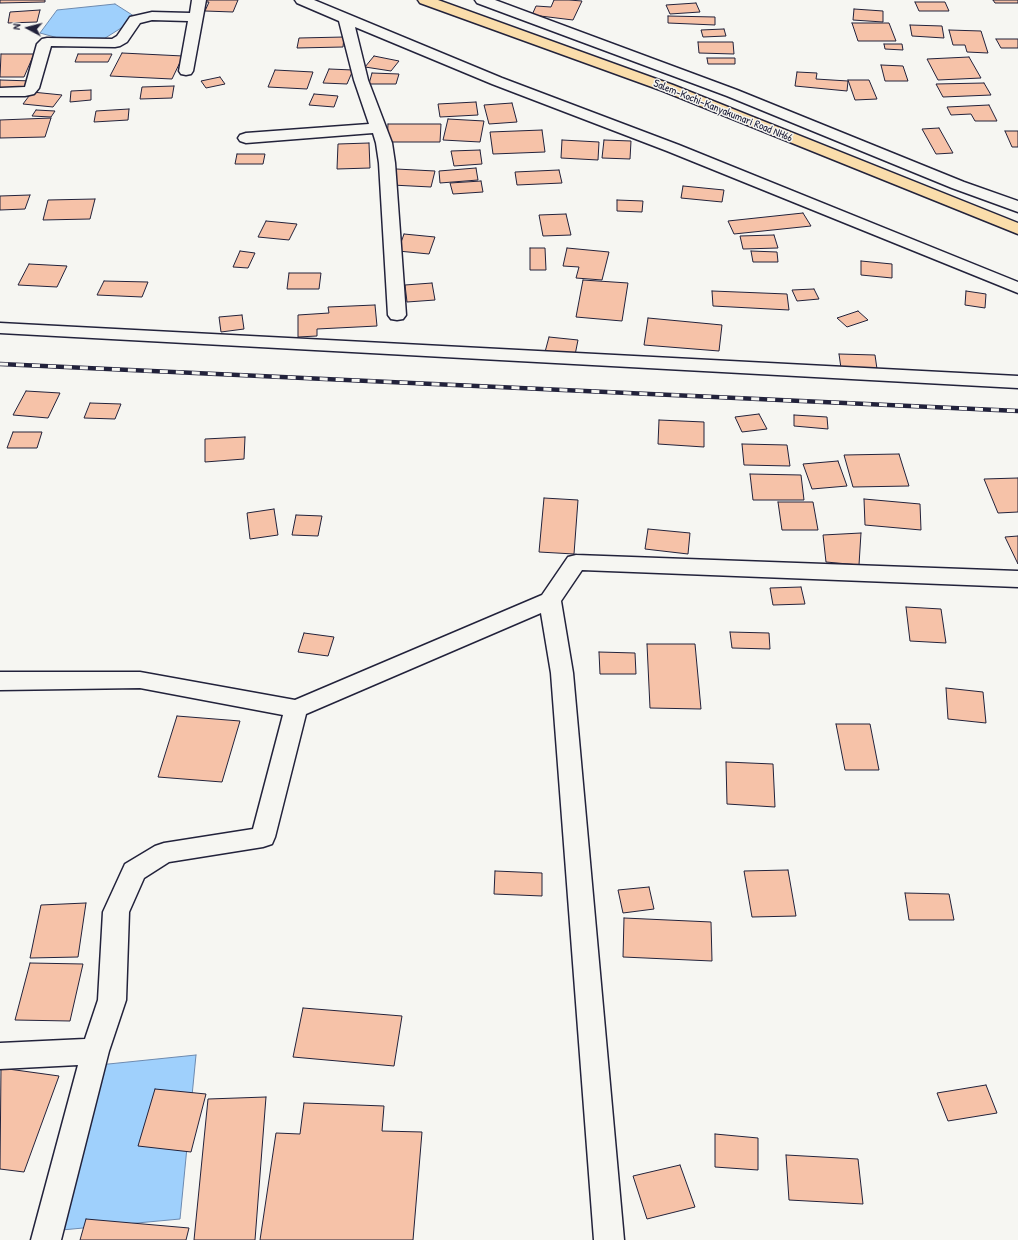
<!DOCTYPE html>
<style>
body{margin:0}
#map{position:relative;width:1018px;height:1240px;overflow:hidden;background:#f6f6f2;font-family:"Patrick Hand",sans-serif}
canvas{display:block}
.north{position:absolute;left:8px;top:8px;width:40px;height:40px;-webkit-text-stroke:3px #f6f6f2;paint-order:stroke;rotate:277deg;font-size:11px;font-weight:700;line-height:16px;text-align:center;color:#22223b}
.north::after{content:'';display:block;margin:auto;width:14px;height:18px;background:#22223b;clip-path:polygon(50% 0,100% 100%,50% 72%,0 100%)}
</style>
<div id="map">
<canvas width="1018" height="1240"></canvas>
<div class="north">N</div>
</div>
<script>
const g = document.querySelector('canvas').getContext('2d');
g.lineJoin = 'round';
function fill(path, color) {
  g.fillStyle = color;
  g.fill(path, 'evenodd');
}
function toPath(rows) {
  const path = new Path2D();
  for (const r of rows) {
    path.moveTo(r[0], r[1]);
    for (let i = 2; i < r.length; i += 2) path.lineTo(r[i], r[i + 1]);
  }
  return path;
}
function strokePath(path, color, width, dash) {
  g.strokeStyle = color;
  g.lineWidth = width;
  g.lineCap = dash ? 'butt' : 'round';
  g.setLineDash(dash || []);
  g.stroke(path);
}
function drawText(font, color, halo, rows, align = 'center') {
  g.font = font + ' "Patrick Hand",sans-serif';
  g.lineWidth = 3;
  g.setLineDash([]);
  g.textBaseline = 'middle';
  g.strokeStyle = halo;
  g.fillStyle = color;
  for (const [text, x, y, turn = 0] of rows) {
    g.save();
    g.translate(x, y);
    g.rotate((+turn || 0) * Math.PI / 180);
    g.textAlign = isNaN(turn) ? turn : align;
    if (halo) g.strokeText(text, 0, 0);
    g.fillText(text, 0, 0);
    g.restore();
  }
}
const water = toPath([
 [115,4,137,18,91,47,40,33,57,10,115,4],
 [196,1055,180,1219,51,1231,89,1066,196,1055]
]);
const building = toPath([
 [0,0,45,0,45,2,0,3,0,0],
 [207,0,238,0,233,12,205,11,209,2,206,2,207,0],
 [554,0,569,0,582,1,573,20,532,15,536,6,551,7,554,0],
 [993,0,1018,0,1018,3,995,3,993,0],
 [915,2,945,2,949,11,919,11,915,2],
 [696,3,700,12,670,14,666,5,696,3],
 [854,9,883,11,883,22,853,20,854,9],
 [40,10,37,22,8,23,10,12,40,10],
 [668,16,715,17,715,25,668,23,668,16],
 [852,23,889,23,896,41,858,41,852,23],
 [910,25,942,26,944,38,912,36,910,25],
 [724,29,726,36,703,37,701,30,724,29],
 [949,30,981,31,988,53,967,52,965,45,953,45,949,30],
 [344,37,343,47,297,48,299,38,344,37],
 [996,39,1018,39,1018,48,1001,48,996,39],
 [698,42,733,42,734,54,699,53,698,42],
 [884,44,902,44,903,50,885,49,884,44],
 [122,53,183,56,172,79,110,76,122,53],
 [1,54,34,54,24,77,0,77,1,54],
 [78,54,112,54,108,62,75,62,78,54],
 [374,56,399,61,391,71,365,67,374,56],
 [969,57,981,78,938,80,927,59,969,57],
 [707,58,735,58,735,64,708,64,707,58],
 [881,65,903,66,908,81,885,81,881,65],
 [329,69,353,70,347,84,323,83,329,69],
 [275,70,313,72,307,89,268,87,275,70],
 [797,72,817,73,816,79,848,81,847,91,795,86,797,72],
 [372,73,399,74,396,84,369,84,372,73],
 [220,77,225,84,206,88,201,81,220,77],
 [0,80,33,81,29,89,0,88,0,80],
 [848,80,869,80,877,99,855,100,848,80],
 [984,83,991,95,943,97,936,84,984,83],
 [174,86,172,98,140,99,142,87,174,86],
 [91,90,91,100,70,102,71,91,91,90],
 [32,92,62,95,53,107,23,104,32,92],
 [314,94,338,96,334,107,309,105,314,94],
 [476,102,478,115,440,117,438,104,476,102],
 [512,103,517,122,489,124,484,105,512,103],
 [989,105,997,121,975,121,971,114,951,115,947,107,989,105],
 [129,109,128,120,94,122,96,111,129,109],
 [36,110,55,111,51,117,32,116,36,110],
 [51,118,45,137,0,138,0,120,51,118],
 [448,119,484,121,480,142,443,140,448,119],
 [388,124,441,124,440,142,387,142,388,124],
 [939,128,953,153,936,154,922,129,939,128],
 [542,130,545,152,493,154,490,132,542,130],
 [1005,131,1018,131,1018,147,1012,147,1005,131],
 [562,140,599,142,598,160,561,158,562,140],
 [604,140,631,141,630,159,602,158,604,140],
 [369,143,370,168,337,169,338,144,369,143],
 [480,150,482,164,454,166,451,151,480,150],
 [237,154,265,154,263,164,235,164,237,154],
 [476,168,478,180,440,183,439,171,476,168],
 [396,169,435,171,431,187,392,185,396,169],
 [559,170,562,183,517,185,515,172,559,170],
 [481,181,483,192,453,194,450,183,481,181],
 [683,186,724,190,722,202,681,198,683,186],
 [30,195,25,209,0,210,0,196,30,195],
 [95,199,90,219,43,220,48,200,95,199],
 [617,200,643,201,642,212,617,211,617,200],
 [803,213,811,226,734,234,728,221,803,213],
 [566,214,571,235,543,236,539,215,566,214],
 [266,221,297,224,289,240,258,237,266,221],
 [404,234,435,237,429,254,398,251,404,234],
 [774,235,778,248,743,249,740,236,774,235],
 [530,248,545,248,546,270,530,270,530,248],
 [567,248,609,252,602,280,576,278,579,267,563,266,567,248],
 [240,251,255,253,248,268,233,267,240,251],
 [751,251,777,252,778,262,753,262,751,251],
 [861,261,892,264,892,278,861,275,861,261],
 [29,264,67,266,57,287,18,285,29,264],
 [289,273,321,273,319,289,287,289,289,273],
 [583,280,628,283,622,321,576,317,583,280],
 [104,281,148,282,142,297,97,295,104,281],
 [432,283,435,300,407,302,405,285,432,283],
 [814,289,819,299,797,301,792,290,814,289],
 [712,291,787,294,789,310,713,306,712,291],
 [966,291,986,294,985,308,965,305,966,291],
 [375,305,377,326,317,329,317,336,298,337,298,315,329,313,328,307,375,305],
 [858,311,868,320,847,327,837,318,858,311],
 [242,315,244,329,221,332,219,317,242,315],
 [648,318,722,325,719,351,644,345,648,318],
 [549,337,578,340,575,355,545,352,549,337],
 [839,354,875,355,877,369,841,368,839,354],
 [26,391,60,393,48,418,13,415,26,391],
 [90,403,121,404,115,419,84,418,90,403],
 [759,414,767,429,742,432,735,417,759,414],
 [794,415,827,417,828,429,794,426,794,415],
 [659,420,704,422,704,447,658,444,659,420],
 [13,432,42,432,37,448,7,448,13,432],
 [245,437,244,459,205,462,205,439,245,437],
 [742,444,787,445,790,466,744,465,742,444],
 [899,454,909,486,853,487,844,455,899,454],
 [838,461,847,486,812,489,803,464,838,461],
 [750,474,801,475,804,500,753,500,750,474],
 [1018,478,1018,512,998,513,984,479,1018,478],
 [544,498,578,500,574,554,539,552,544,498],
 [864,499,920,504,921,530,865,525,864,499],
 [778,502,813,502,818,530,782,530,778,502],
 [274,509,278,535,250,539,247,513,274,509],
 [296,515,322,516,318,536,292,535,296,515],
 [648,529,690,533,688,554,645,549,648,529],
 [861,533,859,565,826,562,823,535,861,533],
 [1018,536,1018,564,1005,537,1018,536],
 [801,587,805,604,773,605,770,588,801,587],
 [906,607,941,609,946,643,910,641,906,607],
 [730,632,769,633,770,649,732,648,730,632],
 [304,633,334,637,328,656,298,652,304,633],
 [647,644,695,644,701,709,650,708,647,644],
 [599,652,635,653,636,674,600,674,599,652],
 [946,688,983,692,986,723,948,719,946,688],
 [177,716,240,721,222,782,158,777,177,716],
 [836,724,870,724,879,770,845,770,836,724],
 [726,762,773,764,775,807,727,804,726,762],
 [788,870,796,916,752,917,744,871,788,870],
 [495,871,542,873,542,896,494,894,495,871],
 [649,887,654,909,623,913,618,890,649,887],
 [905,893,949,894,954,920,909,920,905,893],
 [86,903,78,957,30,958,41,905,86,903],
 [624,918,711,922,712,961,623,957,624,918],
 [30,963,83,964,70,1021,15,1020,30,963],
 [303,1008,402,1016,394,1066,293,1057,303,1008],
 [1,1068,59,1076,24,1172,0,1169,1,1068],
 [986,1085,997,1113,948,1121,937,1093,986,1085],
 [155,1089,206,1094,191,1152,138,1146,155,1089],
 [266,1097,255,1240,194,1240,208,1099,266,1097],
 [304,1103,384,1106,382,1131,422,1132,413,1240,260,1240,276,1133,300,1134,304,1103],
 [715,1134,758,1138,758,1170,715,1167,715,1134],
 [786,1155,858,1159,863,1204,789,1200,786,1155],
 [680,1165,695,1207,647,1219,633,1176,680,1165],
 [86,1219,189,1228,186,1240,80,1240,86,1219]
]);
const minor = toPath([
 [192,0,206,0,193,71,191,74,186,75,181,74,179,71,188,21,152,20,140,23,127,42,120,46,115,47,51,46,39,88,34,94,25,96,0,96,0,88,25,87,37,44,42,39,47,38,112,39,117,36,130,17,152,12,190,13,192,0],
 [295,0,314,0,502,78,679,145,1018,282,1018,293,667,151,492,84,355,27,368,80,392,143,395,163,406,315,403,319,397,320,391,319,388,315,379,163,376,143,373,133,246,143,240,141,238,138,240,135,246,133,369,124,354,80,339,21,297,3,295,0],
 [475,0,495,0,737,90,964,182,1018,201,1018,212,952,188,727,96,477,3,475,0],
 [0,323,1018,376,1018,388,0,333,0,323],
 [576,555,1018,571,1018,587,582,570,561,601,573,673,624,1240,594,1240,551,673,541,613,306,714,275,837,272,844,263,847,169,862,144,878,129,912,126,1000,109,1051,61,1240,31,1240,78,1065,0,1069,0,1043,85,1039,98,1000,103,912,125,864,155,846,164,843,253,829,283,715,140,688,0,690,0,672,140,672,295,700,542,595,568,557,576,555]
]);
const highway = toPath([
 [418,0,438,0,673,85,1018,223,1018,234,663,91,420,3,418,0]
]);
const rail = toPath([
 [0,364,1018,411]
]);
const farStreetnames = [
 ["Salem-Kochi-Kanyakumari Road NH66",723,111,22]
];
fill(water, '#9fd0fc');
strokePath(water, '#6d8aaf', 1);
fill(building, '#f6c2a8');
strokePath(building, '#22223b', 1);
strokePath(minor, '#22223b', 3);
strokePath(highway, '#22223b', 3);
fill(minor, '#f6f6f2');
fill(highway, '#faddab');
strokePath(rail, '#22223b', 4.5);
strokePath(rail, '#f6f6f2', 3, [8]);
drawText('11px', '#22223b', '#f6f6f2', farStreetnames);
</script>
